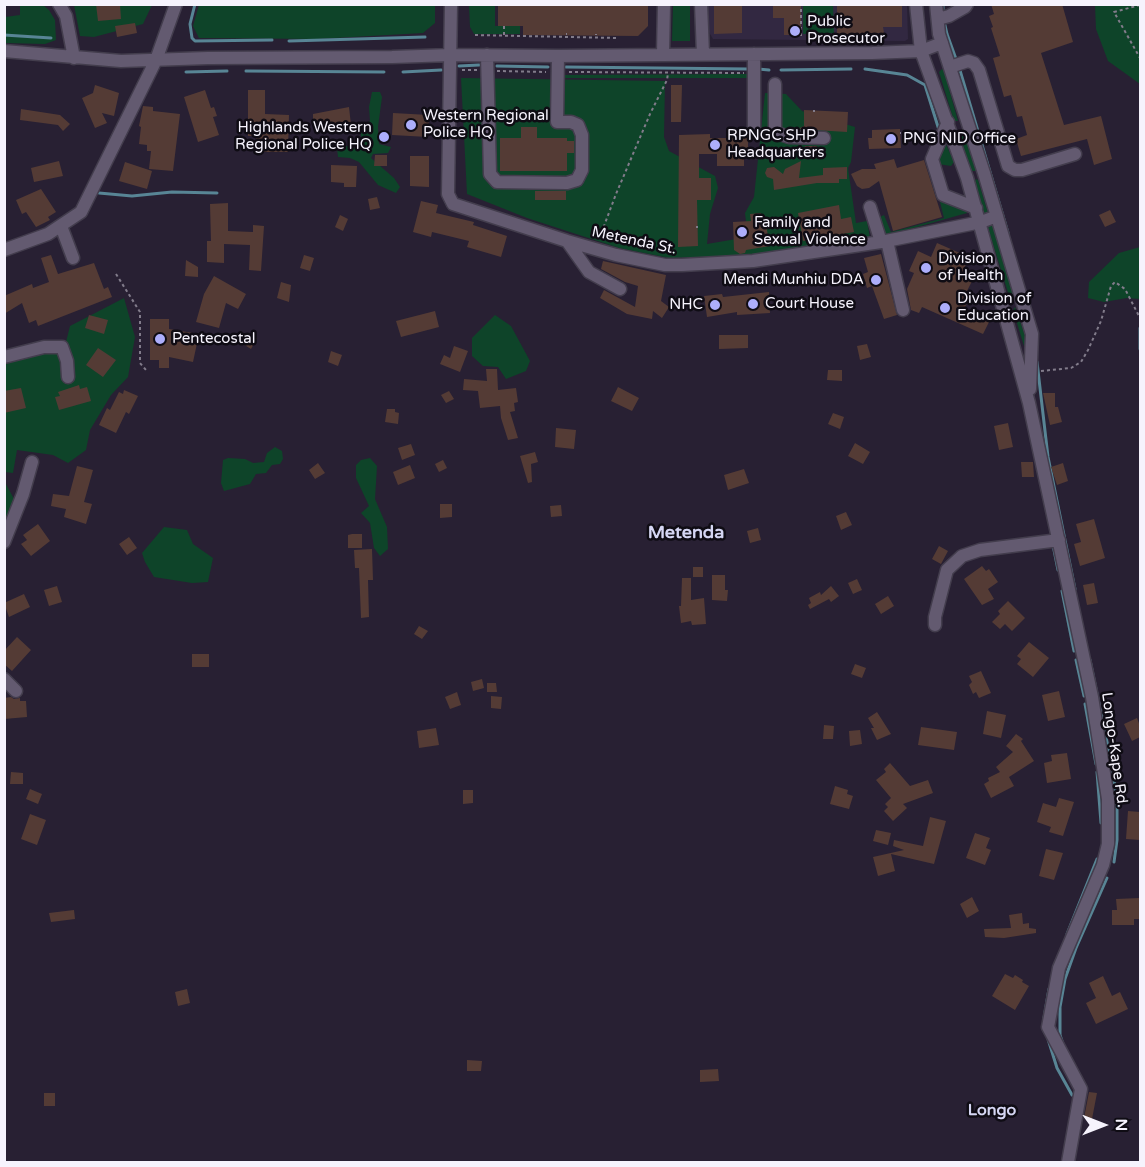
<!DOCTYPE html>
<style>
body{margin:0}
#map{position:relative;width:1145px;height:1167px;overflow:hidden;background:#282033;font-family:"Varela Round",sans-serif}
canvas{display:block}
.frame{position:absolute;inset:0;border:6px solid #f6f3fd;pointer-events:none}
.north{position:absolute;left:1073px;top:1095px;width:60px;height:60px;-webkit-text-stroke:4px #0f0c14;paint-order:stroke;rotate:90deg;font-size:16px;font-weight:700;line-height:24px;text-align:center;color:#f6f3fd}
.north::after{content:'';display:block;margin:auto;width:21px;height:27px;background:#f6f3fd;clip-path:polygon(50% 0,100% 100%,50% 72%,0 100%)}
</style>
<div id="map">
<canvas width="1145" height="1167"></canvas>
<div class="frame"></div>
<div class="north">N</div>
</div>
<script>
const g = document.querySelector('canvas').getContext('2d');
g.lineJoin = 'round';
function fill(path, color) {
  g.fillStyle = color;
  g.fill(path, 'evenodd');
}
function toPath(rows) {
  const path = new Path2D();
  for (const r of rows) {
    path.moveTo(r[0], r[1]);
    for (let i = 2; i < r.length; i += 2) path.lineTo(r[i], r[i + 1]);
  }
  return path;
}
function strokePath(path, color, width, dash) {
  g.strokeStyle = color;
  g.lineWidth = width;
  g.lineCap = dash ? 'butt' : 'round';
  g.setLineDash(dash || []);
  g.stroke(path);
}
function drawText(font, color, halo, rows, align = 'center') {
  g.font = font + ' "Varela Round",sans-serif';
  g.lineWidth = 5;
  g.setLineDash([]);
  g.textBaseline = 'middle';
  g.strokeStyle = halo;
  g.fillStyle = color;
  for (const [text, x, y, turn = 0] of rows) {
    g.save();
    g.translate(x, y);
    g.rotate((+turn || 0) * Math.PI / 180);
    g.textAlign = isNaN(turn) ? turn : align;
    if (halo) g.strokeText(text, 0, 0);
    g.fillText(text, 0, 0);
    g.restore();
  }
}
const built = toPath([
 [707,5,907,5,908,39,905,41,713,39,706,27]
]);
const green = toPath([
 [20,5,43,5,49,10,55,20,56,40,45,44,5,43,5,17,20,15],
 [74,5,152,5,143,24,94,37,80,36],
 [199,5,435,5,435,23,423,33,317,39,199,38,193,26],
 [469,5,495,5,495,26,515,26,516,5,520,5,520,34,474,34,470,27],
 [673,5,690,5,690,41,672,41],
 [803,5,833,5,834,33,803,34],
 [1095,5,1140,5,1140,84,1108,61,1096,29],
 [942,69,944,71,958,121,954,121,939,72],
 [751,74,751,78,563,78,563,75],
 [461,78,665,81,664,137,669,151,715,176,718,188,710,214,707,244,748,237,745,213,754,197,765,93,786,94,802,111,855,127,851,162,848,168,856,223,867,221,870,238,784,255,669,258,619,248,527,218,467,194],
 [372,92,380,92,382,97,378,127,379,144,391,147,388,153,373,154,371,158,394,178,400,187,396,193,378,185,359,162,350,158,338,157,337,148,348,146,357,149,362,146,360,127,370,121,369,107],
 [962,132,964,133,976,171,971,171,960,136],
 [944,140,954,162,951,166,938,164,935,158],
 [976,179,978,180,988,213,984,213,974,183],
 [943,201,966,209,967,213,885,236,879,224,880,217,884,215,891,232,944,218,940,202],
 [988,224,992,224,994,226,1015,297,1012,300,1010,299,988,228],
 [1140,247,1140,299,1127,298,1104,302,1088,298,1089,282,1119,253],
 [124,298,135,337,128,377,111,395,90,430,86,450,68,463,53,455,17,450,13,473,5,472,4,365,66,342,70,326],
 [1015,307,1028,344,1027,346,1024,346,1013,310],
 [495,315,511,326,530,361,526,371,506,379,498,367,483,366,472,356,472,338],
 [275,447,282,451,283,459,280,464,272,465,266,473,256,474,250,484,224,491,221,483,223,460,228,458,245,459,253,463,264,462,267,453],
 [370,458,377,466,375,499,387,527,388,549,380,556,374,548,370,523,361,513,369,506,356,478,356,465,361,460],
 [6,484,15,501,5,526,4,485],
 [164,527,187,530,193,544,213,558,208,582,192,583,154,577,145,562,142,553]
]);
const stream = toPath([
 [195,4,190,24,192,38,195,41,272,40],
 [943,4,943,10],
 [944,21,947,34,956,59],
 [4,35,51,38],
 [289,41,425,37],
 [459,66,479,65],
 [497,66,548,67],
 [566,67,749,69],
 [959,67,1008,233],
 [758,69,769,70],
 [865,69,907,75,925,85,939,130],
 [781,70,851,69],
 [246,71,384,72],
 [186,72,227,71],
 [403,72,441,70],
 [99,193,132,196,172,192,217,193],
 [1140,328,1140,349],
 [1037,362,1048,457,1075,589],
 [1053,545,1058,570],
 [1062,591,1074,651],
 [1076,660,1084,696],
 [1090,660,1113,771,1117,806,1117,840,1114,862],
 [1085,704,1096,764],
 [1097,772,1101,823],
 [1067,934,1097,859],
 [1044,1018,1049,989],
 [1048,1039,1057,1068,1072,1095],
 [1063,1044,1060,1035,1060,1007,1065,979,1076,948,1107,878]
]);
const building = toPath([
 [96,4,120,4,121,19,98,21],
 [498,4,648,4,648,26,638,36,523,35,523,26,498,26],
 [773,4,801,4,801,35,784,35,784,18,773,18],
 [837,4,902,4,902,27,883,27,884,33,869,33,869,39,837,39],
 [991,4,1062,4,1073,42,1041,53,1064,125,1101,116,1112,159,1094,165,1087,139,1021,156,1016,139,1027,135,1022,116,1017,117,1011,95,1004,97,993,58,1000,56,991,28,993,27,989,16,994,14],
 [714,5,742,5,742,33,714,34],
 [135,23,137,33,117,37,115,26],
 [95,85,119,93,114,116,102,113,107,123,95,128,82,98,93,93],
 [671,85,682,85,681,122,671,122],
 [205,90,211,108,214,107,217,116,213,117,219,135,198,142,184,97],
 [248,90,265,90,265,114,289,115,288,152,256,152,256,136,248,136],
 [143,106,153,107,153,111,180,114,173,171,149,169,151,151,147,151,147,145,139,144,141,127,139,126],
 [349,107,351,125,328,128,328,124,313,125,313,114],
 [21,109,60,115,70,124,63,131,58,125,20,120],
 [804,110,848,112,847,132,798,129,804,126],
 [393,113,429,115,428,137,392,135],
 [521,127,537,127,537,138,567,138,567,141,574,141,574,153,567,153,567,171,500,171,500,138,521,138],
 [900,129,901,148,869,149,868,138,872,138,872,130],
 [710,134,710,138,748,138,748,154,744,154,744,166,717,166,717,154,699,154,699,178,711,178,711,200,697,200,698,246,678,247,679,135],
 [805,146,817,146,817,152,804,151],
 [375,155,387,155,387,166,374,166],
 [410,156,429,156,429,187,410,186],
 [894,159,897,168,924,160,942,217,893,231,879,181,869,188,862,189,857,186,851,174,862,169,876,169,874,164],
 [59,161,63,176,34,182,31,168],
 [801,161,799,178,823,175,823,168,847,167,847,179,839,179,839,183,817,183,774,190,773,179,767,177,765,173,767,168,774,167,783,174,785,169],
 [125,162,152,171,147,189,119,181],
 [331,165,357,166,356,187,344,187,344,183,331,182],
 [41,189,56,212,48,217,50,220,36,227,26,212,22,214,16,200],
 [535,191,566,191,566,200,535,200],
 [377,197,380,208,370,210,368,199],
 [421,201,438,205,436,213,474,222,473,225,507,236,501,257,467,247,469,241,432,232,431,237,413,232],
 [228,203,228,231,253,232,253,225,264,226,261,271,249,270,250,245,224,244,224,263,207,262,207,241,211,241,210,204],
 [839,205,841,219,851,217,854,232,803,241,798,213],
 [1110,210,1116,222,1105,227,1099,215],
 [761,213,763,225,766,225,770,246,746,250,745,253,740,254,734,250,733,222,751,221,750,214],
 [340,215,348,219,343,231,335,227],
 [937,243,969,257,961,276,972,281,963,299,968,301,964,309,990,320,983,334,922,307,919,313,911,310,907,289,914,273,909,271,918,251,931,257],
 [881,254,897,315,884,319,872,286,867,288,863,274,868,272,864,258],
 [51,255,58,274,94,263,104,289,108,287,112,297,38,326,36,320,29,323,22,303,4,314,4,296,32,284,33,288,49,282,41,258],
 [304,255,314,258,310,271,300,268],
 [186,260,198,267,198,277,185,276],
 [603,261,666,275,661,301,669,307,662,318,653,311,652,319,627,314,600,298,604,290,635,307,638,286,625,282,601,269],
 [214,276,246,294,238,309,226,303,219,328,196,322,204,294],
 [281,282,291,285,289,302,277,298],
 [769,292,770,313,737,315,737,312,707,317,704,296,722,294,723,297],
 [435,311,439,327,401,337,396,321],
 [89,315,108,320,104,334,85,328],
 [150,319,169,319,169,329,199,334,193,362,169,357,169,368,159,368,159,360,150,360],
 [249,334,257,338,251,349,243,344],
 [719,335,748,335,748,348,719,349],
 [867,344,871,357,860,360,857,346],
 [454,346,468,351,460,372,440,364,444,355,450,358],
 [98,348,116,360,103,377,86,365],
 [331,351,342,355,338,366,328,362],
 [486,369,497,369,498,390,516,388,518,402,514,403,515,411,510,412,518,438,508,440,501,418,500,406,480,408,478,391,463,390,464,379,487,381],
 [828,370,842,370,842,381,827,380],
 [79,385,80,389,87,387,91,401,59,410,55,397,60,396,58,392],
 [618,387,639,398,632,411,611,401],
 [21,388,26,408,4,413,4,391],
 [124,390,138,396,129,414,126,412,116,433,99,425,107,408,110,410,119,392,123,394],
 [449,391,454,399,446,403,441,395],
 [1043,393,1055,393,1055,407,1058,407,1062,422,1050,425],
 [387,409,395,409,395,412,399,413,398,424,385,422],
 [833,413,844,417,840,429,828,424],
 [1008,423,1013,447,999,450,994,426],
 [556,428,576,430,574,449,555,447],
 [855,443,870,452,863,464,848,456],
 [411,444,415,455,402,460,398,448],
 [535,452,538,462,531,464,532,482,528,483,520,456],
 [443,460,447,468,439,472,435,464],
 [1021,462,1033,462,1034,477,1022,477],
 [318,463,325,473,315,479,309,470],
 [1063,463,1068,481,1057,485,1051,467],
 [410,465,415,478,398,485,393,472],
 [77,466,93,470,84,502,92,504,86,524,64,517,66,509,51,506,53,494,69,496],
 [744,469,749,483,728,490,724,475],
 [440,504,452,504,452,517,440,518],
 [561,505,562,516,551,517,550,506],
 [846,512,852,525,841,530,836,516],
 [1094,519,1105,558,1080,566,1074,544,1081,542,1076,524],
 [38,524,50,541,31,556,21,544,27,540,23,535],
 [758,528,761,540,750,543,747,531],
 [352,534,362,534,362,548,348,548,348,535],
 [129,537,137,548,127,555,119,544],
 [939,546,948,551,941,564,932,559],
 [372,549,373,580,368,580,369,617,361,618,359,568,355,568,354,550],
 [982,566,986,571,989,569,998,582,988,589,994,599,982,605,964,579],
 [693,567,703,567,703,577,693,577],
 [712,575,725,575,725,590,728,590,727,601,712,600],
 [682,578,691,578,691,600,704,598,706,624,692,625,691,621,681,623,679,606,681,606],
 [857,579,862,590,853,594,848,583],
 [1094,583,1098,603,1087,605,1083,585],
 [57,586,62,602,49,606,44,590],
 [831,586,839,596,831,602,829,599,810,609,808,605,811,603,809,598,820,592,821,595],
 [24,594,30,607,9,617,4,603],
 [888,596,894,606,881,614,875,604],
 [1008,601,1025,618,1012,631,1005,624,1000,629,992,622,1000,614,998,611],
 [419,626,428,631,422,639,414,634],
 [17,637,31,650,12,671,4,664,4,651],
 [1029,642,1049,658,1033,677,1017,664,1021,659,1017,656],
 [192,654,209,654,209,667,192,667],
 [855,664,866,668,862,678,851,674],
 [981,671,991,693,979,698,976,692,973,694,969,685,972,682,969,676],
 [482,679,484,688,473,691,471,682],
 [487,683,496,683,497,692,487,692],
 [1059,691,1065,717,1048,721,1042,695],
 [457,692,461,705,450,709,445,697],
 [491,696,502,697,501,709,491,708],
 [11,697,14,699,20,698,20,701,26,701,27,717,4,719,4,698],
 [987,711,1006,715,1001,738,983,734],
 [877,712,891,734,877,740,871,728,874,728,868,718],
 [1137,718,1140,726,1140,737,1132,741,1124,724],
 [824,725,834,726,833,739,823,739],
 [921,727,957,732,954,750,918,745],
 [436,728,439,745,419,748,417,731],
 [860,730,862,744,850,746,849,731],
 [1016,734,1023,739,1021,741,1034,761,1009,777,1014,786,991,798,984,784,989,781,988,778,1000,772,996,767,1013,752,1006,746],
 [1067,753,1071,779,1047,783,1044,763,1052,761,1051,755],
 [890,763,910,786,928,780,933,793,903,804,907,808,893,821,884,811,888,807,885,804,891,798,876,780,886,772,884,769],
 [11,772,23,773,23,784,10,784],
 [835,786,848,790,847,794,853,796,849,809,830,804],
 [30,789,42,794,38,804,26,799],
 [463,790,473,790,473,803,463,804],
 [1059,798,1074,802,1063,836,1049,832,1051,827,1037,822,1043,803,1056,807],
 [1128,811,1140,812,1140,840,1126,839],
 [30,814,46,820,37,845,21,839],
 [930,817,946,821,934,864,891,854,895,871,878,876,873,857,904,850,893,846,894,840,923,846],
 [876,830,891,833,888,845,873,841],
 [975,833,990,838,986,848,991,850,985,865,966,858],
 [1046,849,1063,853,1054,880,1039,876],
 [972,897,979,911,967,918,960,904],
 [1140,898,1140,919,1134,919,1134,925,1112,925,1112,910,1117,910,1116,899],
 [74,910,75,919,51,922,49,913],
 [1022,913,1023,924,1029,923,1029,928,1036,929,1036,933,1004,938,985,937,984,929,1011,928,1009,915],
 [1005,974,1013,978,1015,975,1023,980,1022,982,1029,986,1015,1010,992,996],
 [1103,976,1112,996,1120,992,1128,1009,1096,1024,1086,1003,1096,998,1089,983],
 [187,989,190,1003,178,1006,175,992],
 [467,1060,482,1061,481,1071,467,1071],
 [718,1069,719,1081,700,1082,700,1070],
 [1089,1092,1097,1093,1092,1119,1084,1118],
 [44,1093,55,1093,55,1106,44,1106]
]);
const path = toPath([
 [1140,5,1114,12,1140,58],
 [798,25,798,35],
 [504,26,504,36],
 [566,34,567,34],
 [596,34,596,35],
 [475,35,618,38],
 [801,36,801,4],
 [462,70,477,70],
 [497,71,546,72],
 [569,72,744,73],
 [814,110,814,112],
 [900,133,901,133],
 [696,227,698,227],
 [602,239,604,226,616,194,650,114,667,80,668,73],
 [116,274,140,312,140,363,146,370],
 [1041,371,1071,368,1081,362,1088,350,1101,321,1111,286,1115,282,1125,289,1140,318]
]);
const minor = toPath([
 [59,4,66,16,74,58],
 [451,4,448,194,453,204,567,241,616,255,665,265,682,265,753,261,881,242,981,222,997,216],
 [701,4,703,54],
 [916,4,921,51,967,178,1029,403,1092,697,1108,799,1108,844,1103,865,1059,968,1048,1027,1081,1089,1068,1162],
 [936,4,939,34,984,173,1032,334,1030,389],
 [938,19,949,16,965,7,967,4],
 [4,51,121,61,208,58,392,57,451,55,558,56,872,53,921,51,942,43],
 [663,54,664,4],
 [487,55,490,174,497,182,567,183,577,180,582,170,582,135,578,125,571,122,557,122,558,56],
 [950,67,968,61,974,63,979,70,1008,166,1015,170,1022,170,1075,154],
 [775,84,775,128,777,133,789,137,824,138],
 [948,122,932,159,943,195,976,208],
 [754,127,754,54],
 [870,207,881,242],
 [61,226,73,258],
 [567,241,589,272,620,289],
 [887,241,903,310],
 [4,250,48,234,81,212,156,60,176,4],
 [4,357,44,347,62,347,67,361,68,377],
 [4,542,23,494,32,462],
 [935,625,935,617,947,570,962,556,980,550,1059,540],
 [4,679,16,691]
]);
const markers = [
 [795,31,6,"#adaefb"],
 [411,125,6,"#adaefb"],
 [384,137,6,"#adaefb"],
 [891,139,6,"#adaefb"],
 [715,145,6,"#adaefb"],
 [742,232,6,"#adaefb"],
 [926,268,6,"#adaefb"],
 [876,280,6,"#adaefb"],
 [753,304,6,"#adaefb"],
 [715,305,6,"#adaefb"],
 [945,308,6,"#adaefb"],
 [160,339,6,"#adaefb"]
];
const poiNames = [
 ["Public",807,22],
 ["Prosecutor",807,39],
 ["Western Regional",423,116],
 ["Police HQ",423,133],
 ["Highlands Western",372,128,"right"],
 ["Regional Police HQ",372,145,"right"],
 ["RPNGC SHP",727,136],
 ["Headquarters",727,153],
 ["PNG NID Office",903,139],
 ["Family and",754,223],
 ["Sexual Violence",754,240],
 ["Division",938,259],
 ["of Health",938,276],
 ["Mendi Munhiu DDA",864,280,"right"],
 ["Division of",957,299],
 ["Education",957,316],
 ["Court House",765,304],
 ["NHC",703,305,"right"],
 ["Pentecostal",172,339]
];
const streetNames = [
 ["Metenda St.",634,241,12],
 ["Longo-Kape Rd.",1114,750,82]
];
const neighbourhoodNames = [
 ["Longo",992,1111]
];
const quarterNames = [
 ["Metenda",686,533]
];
fill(built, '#322841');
fill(green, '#0e4429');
strokePath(stream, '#588595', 3);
fill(building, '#543b35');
strokePath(minor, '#433d4d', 15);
strokePath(path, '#827c8b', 2, [3, 3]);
strokePath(minor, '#635a70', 12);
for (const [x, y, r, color] of markers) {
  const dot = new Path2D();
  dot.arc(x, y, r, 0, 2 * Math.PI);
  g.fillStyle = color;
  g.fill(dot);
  strokePath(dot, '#0f0c14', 2);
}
drawText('15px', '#f6f3fd', '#0f0c14', poiNames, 'left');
drawText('15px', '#f6f3fd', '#0f0c14', streetNames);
drawText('bold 16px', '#d5d6f3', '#0f0c14', neighbourhoodNames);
drawText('bold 18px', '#d5d6f3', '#0f0c14', quarterNames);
</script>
